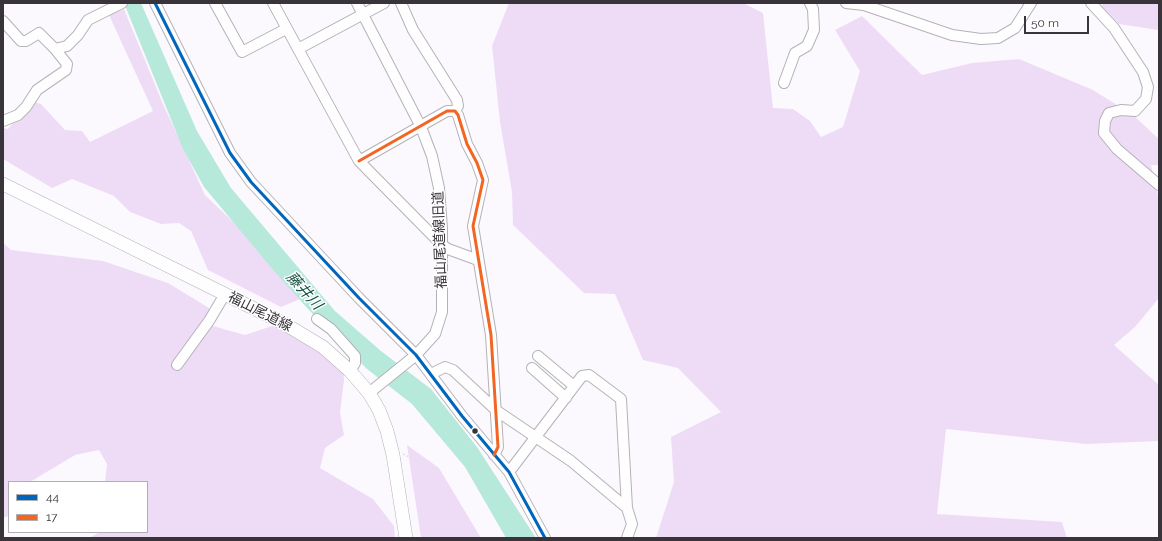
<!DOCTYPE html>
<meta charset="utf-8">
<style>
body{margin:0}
#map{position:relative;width:1162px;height:541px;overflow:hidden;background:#fcf9fe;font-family:Raleway,sans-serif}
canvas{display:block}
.frame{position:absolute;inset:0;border:4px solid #38343a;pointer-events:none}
.legend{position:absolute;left:8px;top:481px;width:140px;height:52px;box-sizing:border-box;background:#fff;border:1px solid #afaeb0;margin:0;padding:5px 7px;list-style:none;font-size:12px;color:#38343a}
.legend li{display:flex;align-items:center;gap:8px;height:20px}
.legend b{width:20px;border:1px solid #afaeb0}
.scale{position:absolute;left:1024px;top:16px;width:65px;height:18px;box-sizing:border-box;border:2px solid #38343a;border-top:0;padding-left:5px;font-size:12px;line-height:14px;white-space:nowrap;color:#38343a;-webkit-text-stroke:3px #fff;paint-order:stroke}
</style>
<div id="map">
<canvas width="1162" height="541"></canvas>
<div class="frame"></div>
<ul class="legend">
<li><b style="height:5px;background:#0065bd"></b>44</li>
<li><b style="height:5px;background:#f26522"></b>17</li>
</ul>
<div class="scale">50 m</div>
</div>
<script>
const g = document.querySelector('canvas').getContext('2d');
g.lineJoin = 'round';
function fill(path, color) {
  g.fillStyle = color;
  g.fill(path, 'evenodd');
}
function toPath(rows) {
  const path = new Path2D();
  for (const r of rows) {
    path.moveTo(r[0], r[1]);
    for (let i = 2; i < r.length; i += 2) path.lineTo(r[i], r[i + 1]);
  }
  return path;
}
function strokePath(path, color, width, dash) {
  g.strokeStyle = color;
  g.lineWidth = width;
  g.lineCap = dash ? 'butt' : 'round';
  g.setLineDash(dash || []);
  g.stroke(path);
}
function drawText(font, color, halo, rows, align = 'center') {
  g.font = font + ' Raleway,"Noto Sans JP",sans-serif';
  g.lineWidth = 3;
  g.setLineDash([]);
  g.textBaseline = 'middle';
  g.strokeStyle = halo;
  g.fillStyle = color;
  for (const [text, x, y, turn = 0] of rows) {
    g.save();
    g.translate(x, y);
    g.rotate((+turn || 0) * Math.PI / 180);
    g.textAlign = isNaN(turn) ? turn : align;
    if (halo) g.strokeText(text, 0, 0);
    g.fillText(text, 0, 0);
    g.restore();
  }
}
const green = toPath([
 [509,3,743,3,763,13,773,108,793,109,810,121,821,137,843,127,860,71,835,30,862,16,922,75,972,63,1019,59,1093,90,1133,115,1159,139,1159,165,1151,165,1159,199,1159,298,1135,327,1114,345,1159,385,1159,441,1086,444,946,429,937,514,1062,522,1067,538,656,538,674,482,671,437,721,412,678,368,643,360,615,294,584,293,513,225,512,192,500,122,492,46],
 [1103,3,1159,3,1159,32,1158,30,1119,24,1102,6],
 [124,9,163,104,205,195,310,295,281,307,208,270,191,231,179,223,161,224,130,212,114,196,72,179,52,188,3,159,3,128,8,129,31,101,41,104,65,130,82,131,90,142,153,111,109,15],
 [3,243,11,250,103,261,168,283,209,308,213,326,245,335,278,324,343,358,344,380,340,413,344,435,325,448,320,468,373,499,394,526,395,538,89,538,100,532,147,532,147,482,105,482,107,464,99,450,75,455,30,482,9,482,9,516,3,518],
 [407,445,439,468,481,538,421,538]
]);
const water = toPath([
 [124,3,141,3,197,131,231,188,335,311,381,351,431,389,477,447,536,538,506,538,465,467,412,404,367,369,308,309,274,271,204,187,183,149]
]);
const path = toPath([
 [403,454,435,470]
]);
const minor = toPath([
 [155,3,230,153,251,182,359,298,416,355,462,416,509,472,545,538],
 [215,3,242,52,286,29],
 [273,3,359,161,441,244,448,249,478,260],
 [357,3,421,127,432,156,439,188,442,229,442,312,435,334,416,355,369,393],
 [401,3,413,30,457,100,458,106,455,111],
 [846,3,864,5,952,35,981,39,998,38,1015,28,1031,3],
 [1091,3,1114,28,1143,72,1148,87,1146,99,1135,111,1121,110,1109,113,1105,121,1104,133,1117,149,1159,185],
 [3,21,21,41,26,41,39,33,55,49,67,46,78,35,88,20,122,3],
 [298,49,384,3],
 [784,83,795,53,807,46,814,30,813,9,810,3],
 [3,121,18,115,26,107,37,90,66,70,67,64,55,49],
 [359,161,447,111,455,111,458,115,467,144,477,163,483,180,473,226,491,335,498,447,494,455],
 [317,319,331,329,355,356,355,363,350,371],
 [538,356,574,386],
 [177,365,209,321,225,294],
 [532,368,566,398],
 [431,374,445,367,453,370,497,411,571,461,627,508],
 [509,472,582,376,589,375,621,399,627,508,632,524,627,538]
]);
const major = toPath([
 [3,184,285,324,323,347,350,371,369,393,379,410,387,431,393,455,406,538]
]);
const bus1 = toPath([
 [155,3,230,153,251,182,359,298,416,355,462,416,509,472,545,538]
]);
const bus2 = toPath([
 [359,161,447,111,455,111,458,115,467,144,477,163,483,180,473,226,491,335,498,447,494,455]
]);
const markers = [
 [475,431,3.5,"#38343a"]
];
const streetNames = [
 ["福山尾道線旧道",440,240,-92],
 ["福山尾道線",260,312,27]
];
const waterNames = [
 ["藤井川",304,291,48]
];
fill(green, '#eedcf7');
fill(water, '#b7e9db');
strokePath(minor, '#b4b2b6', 12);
strokePath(major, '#b4b2b6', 14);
strokePath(path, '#e2e0e2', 1.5, [2, 2]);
strokePath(minor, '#fffeff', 10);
strokePath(major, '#fffeff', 13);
strokePath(bus1, '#0065bd', 3);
strokePath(bus2, '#f26522', 3);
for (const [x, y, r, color] of markers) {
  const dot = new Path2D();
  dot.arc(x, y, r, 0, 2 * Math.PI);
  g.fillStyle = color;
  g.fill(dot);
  strokePath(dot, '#fff', 1.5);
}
drawText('14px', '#38343a', '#fff', streetNames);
drawText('italic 15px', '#1a5547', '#fff', waterNames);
</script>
